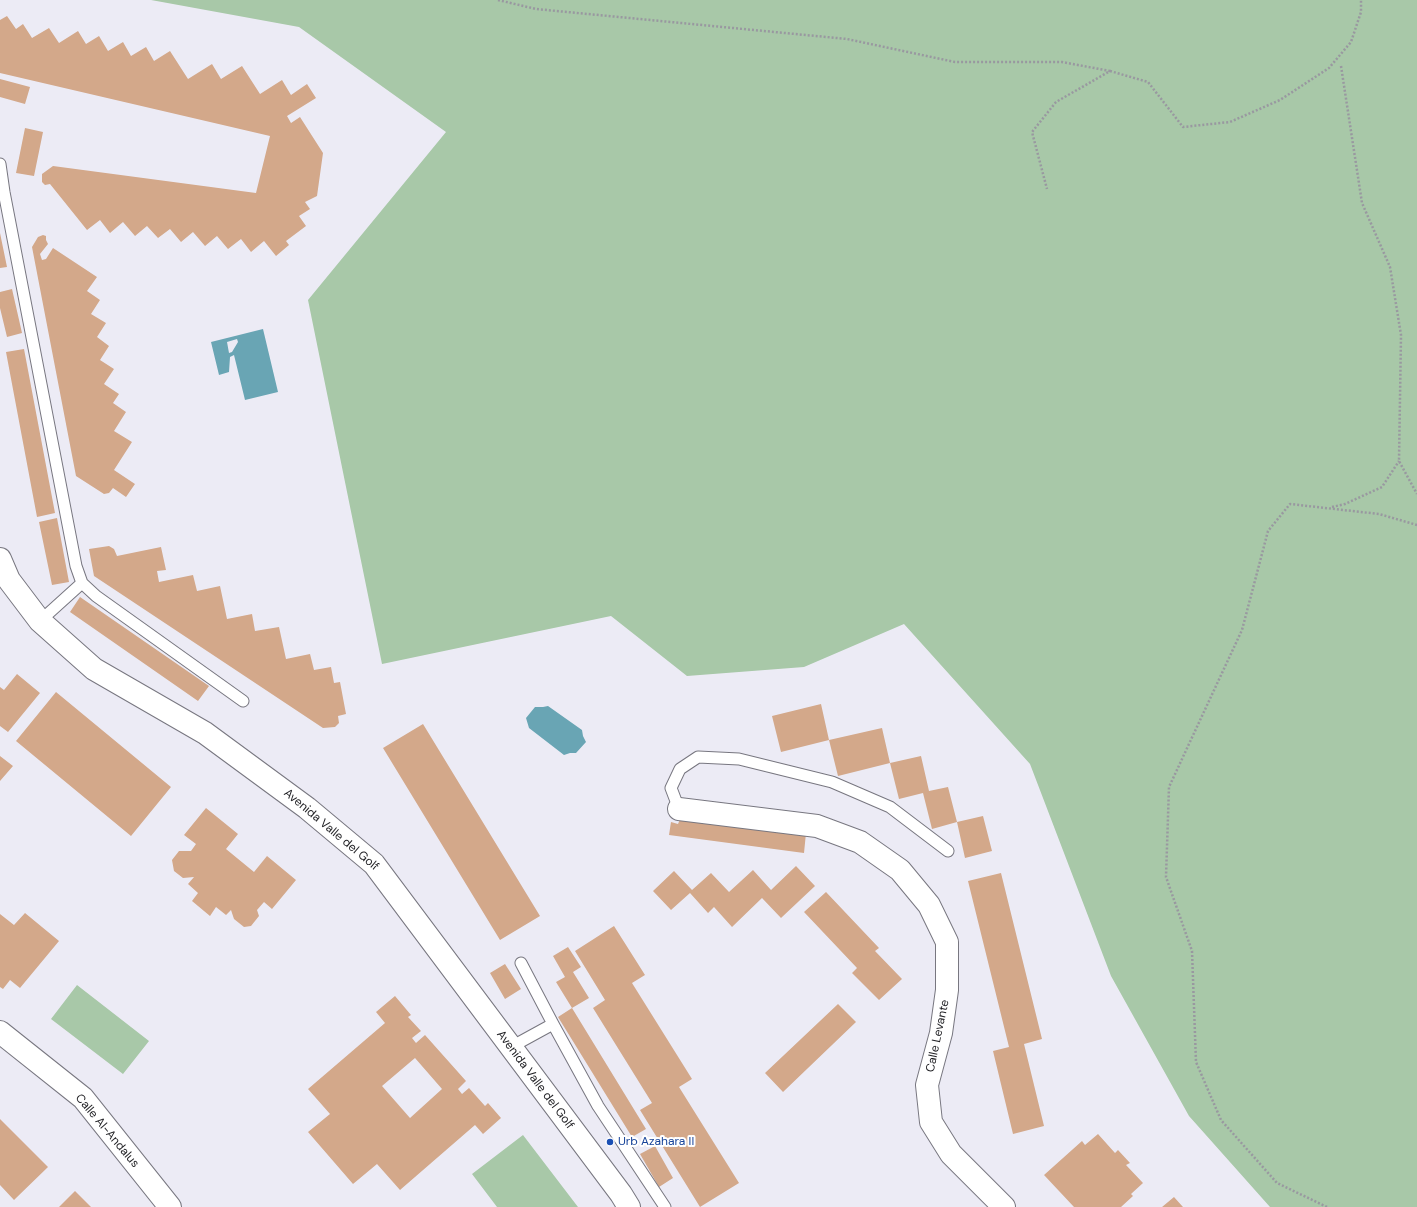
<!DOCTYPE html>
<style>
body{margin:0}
canvas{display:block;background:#ecebf5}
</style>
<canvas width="1417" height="1207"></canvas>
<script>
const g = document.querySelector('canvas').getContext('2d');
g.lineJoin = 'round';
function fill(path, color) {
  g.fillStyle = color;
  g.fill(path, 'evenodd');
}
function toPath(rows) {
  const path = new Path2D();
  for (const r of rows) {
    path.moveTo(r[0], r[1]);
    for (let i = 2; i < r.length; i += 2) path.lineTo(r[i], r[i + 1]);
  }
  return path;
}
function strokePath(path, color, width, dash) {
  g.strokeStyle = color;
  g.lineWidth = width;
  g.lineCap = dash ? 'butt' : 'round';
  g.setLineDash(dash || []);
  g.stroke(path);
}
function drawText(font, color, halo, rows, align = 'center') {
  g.font = font + ' "DM Sans",sans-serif';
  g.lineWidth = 4;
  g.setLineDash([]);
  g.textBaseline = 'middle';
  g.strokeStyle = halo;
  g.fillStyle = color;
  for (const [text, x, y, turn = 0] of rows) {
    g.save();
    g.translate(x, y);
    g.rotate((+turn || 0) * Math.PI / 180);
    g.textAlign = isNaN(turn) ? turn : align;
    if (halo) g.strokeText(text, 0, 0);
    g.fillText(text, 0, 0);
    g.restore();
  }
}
const green = toPath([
 [151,0,1417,0,1417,1207,1270,1207,1189,1116,1111,976,1030,764,904,624,804,667,687,676,611,616,382,664,308,300,446,132,299,27],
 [77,985,149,1041,123,1074,51,1019],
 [523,1135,578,1207,497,1207,472,1174]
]);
const water = toPath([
 [263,329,278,392,245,400,234,355,230,357,229,372,219,375,211,342],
 [237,339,238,342,232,352,229,353,227,342],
 [548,706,582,730,583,736,586,742,576,753,570,753,564,755,529,728,526,718,535,707,543,707]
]);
const building = toPath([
 [7,16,16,29,23,24,32,38,49,28,59,43,78,31,86,44,99,36,108,51,123,42,131,56,146,47,154,61,170,51,188,79,212,64,221,79,242,66,260,94,282,80,291,95,307,84,316,98,287,116,291,123,300,117,323,153,317,196,305,202,310,209,299,216,306,226,286,241,289,245,276,256,264,241,251,252,241,239,228,249,217,236,205,246,193,232,181,242,170,229,158,238,147,226,135,236,123,222,110,233,100,220,87,230,50,184,45,185,42,182,42,174,53,166,256,193,270,136,0,73,0,20],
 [0,79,30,87,25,104,0,97],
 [25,128,43,132,34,176,16,173],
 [0,233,7,267,0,268],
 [43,235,46,236,46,240,48,244,40,254,42,260,46,259,53,248,97,277,87,291,100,300,91,314,106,323,97,337,109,346,100,360,114,369,104,384,119,394,113,403,126,412,114,431,132,442,114,470,135,484,126,497,113,488,109,493,104,494,76,476,32,247,38,237],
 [12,289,22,333,7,337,0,308,0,292],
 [24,349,55,513,37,517,6,352],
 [57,518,69,582,52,585,39,522],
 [109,546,114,549,117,556,161,547,166,570,157,571,159,582,193,575,197,591,220,586,227,619,252,614,255,631,279,627,286,659,310,654,314,670,331,667,334,683,340,682,346,714,338,716,339,723,335,727,323,728,94,576,89,549],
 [80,597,209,686,198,701,70,612],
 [17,674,40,693,8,732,0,726,0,687,4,690],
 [56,692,171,787,131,836,16,741],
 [821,704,829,740,781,752,772,716],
 [423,724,540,916,500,940,383,748],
 [882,728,890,763,838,776,829,740],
 [0,756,13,766,0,781],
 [921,756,929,791,948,787,957,822,983,816,992,851,965,858,957,822,932,829,923,793,899,799,890,763],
 [206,808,238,834,226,849,254,872,267,856,296,880,272,909,264,902,257,910,259,916,251,926,244,927,234,919,231,910,226,915,216,907,210,916,192,901,198,893,188,884,194,877,183,878,174,871,172,860,179,851,191,851,196,844,184,835],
 [681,817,806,833,804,853,669,835,671,822,678,824],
 [796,866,815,886,781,918,762,898,732,927,714,907,708,913,690,893,671,910,653,891,674,871,692,890,711,873,729,892,753,870,771,890],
 [1001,873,1042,1039,1024,1044,1044,1126,1013,1134,993,1051,1009,1047,968,881],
 [826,892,879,948,875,951,902,979,879,1000,852,973,857,968,804,912],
 [25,913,59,941,20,988,10,980,3,989,0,987,0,914,14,925],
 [614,926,645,975,632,983,692,1079,679,1087,739,1183,700,1207,640,1110,652,1103,593,1008,605,1000,575,951],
 [568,947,581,967,573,972,589,998,572,1008,556,982,565,977,553,956],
 [505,964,521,989,505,999,490,973],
 [395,996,411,1015,408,1017,421,1031,412,1038,416,1043,425,1035,466,1081,458,1089,462,1094,469,1088,485,1106,488,1103,501,1118,483,1134,475,1125,400,1190,377,1164,353,1184,308,1132,330,1114,308,1089,385,1023,376,1012],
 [415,1058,442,1089,410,1118,382,1086],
 [838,1004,856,1022,783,1092,765,1073],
 [572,1008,646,1129,632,1137,558,1017],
 [0,1119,48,1167,14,1200,0,1185],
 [1098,1134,1115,1153,1118,1150,1130,1163,1126,1165,1143,1183,1131,1194,1133,1196,1121,1207,1074,1207,1044,1175,1082,1141,1085,1145],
 [655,1146,673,1178,659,1187,640,1154],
 [75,1191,91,1207,59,1207],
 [1174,1197,1183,1207,1162,1207]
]);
const path = toPath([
 [498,0,536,9,847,39,955,62,1062,62,1110,71,1056,102,1032,132,1047,189],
 [1341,66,1362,203,1390,267,1401,335,1399,461,1417,494],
 [1110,71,1148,82,1183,127,1230,122,1280,100,1329,68,1351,42,1361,12,1361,0],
 [1332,507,1345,504,1382,487,1399,461],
 [1327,1207,1277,1183,1221,1120,1196,1062,1192,951,1166,877,1169,787,1242,630,1268,531,1290,504,1379,514,1417,525]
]);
const service = toPath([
 [0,164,4,192,76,566,82,583,40,621],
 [82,583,96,596,243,701],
 [679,809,671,788,680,769,698,757,739,759,832,782,890,807,948,851],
 [521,963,553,1024,598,1106,665,1207],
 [511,1047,553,1024]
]);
const minor = toPath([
 [0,559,9,580,40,621,94,669,205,733,307,808,374,864,621,1194,629,1207],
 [679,809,817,826,860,842,900,870,929,905,947,942,947,990,941,1033,927,1085,931,1122,951,1154,1004,1207],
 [0,1032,83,1098,170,1207]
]);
const markers = [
 [610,1142,4,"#1a4fb4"]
];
const streetNames = [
 ["Avenida Valle del Golf",331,830,40],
 ["Calle Levante",938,1036,-78],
 ["Avenida Valle del Golf",535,1080,53],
 ["Calle Al-Andalus",107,1131,50]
];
const transitNames = [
 ["Urb Azahara II",618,1142]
];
fill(green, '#a8c8a8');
fill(water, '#69a5b4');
fill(building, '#d3a88a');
strokePath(service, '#787780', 13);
strokePath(minor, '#787780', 24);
strokePath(path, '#9998a0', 2.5, [2, 2]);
strokePath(service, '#fff', 11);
strokePath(minor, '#fff', 22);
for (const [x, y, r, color] of markers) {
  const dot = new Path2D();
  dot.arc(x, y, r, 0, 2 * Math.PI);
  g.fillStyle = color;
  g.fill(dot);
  strokePath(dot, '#fff', 1.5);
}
drawText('12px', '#1e1e22', '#fff', streetNames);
drawText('12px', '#164399', '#fff', transitNames, 'left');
</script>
